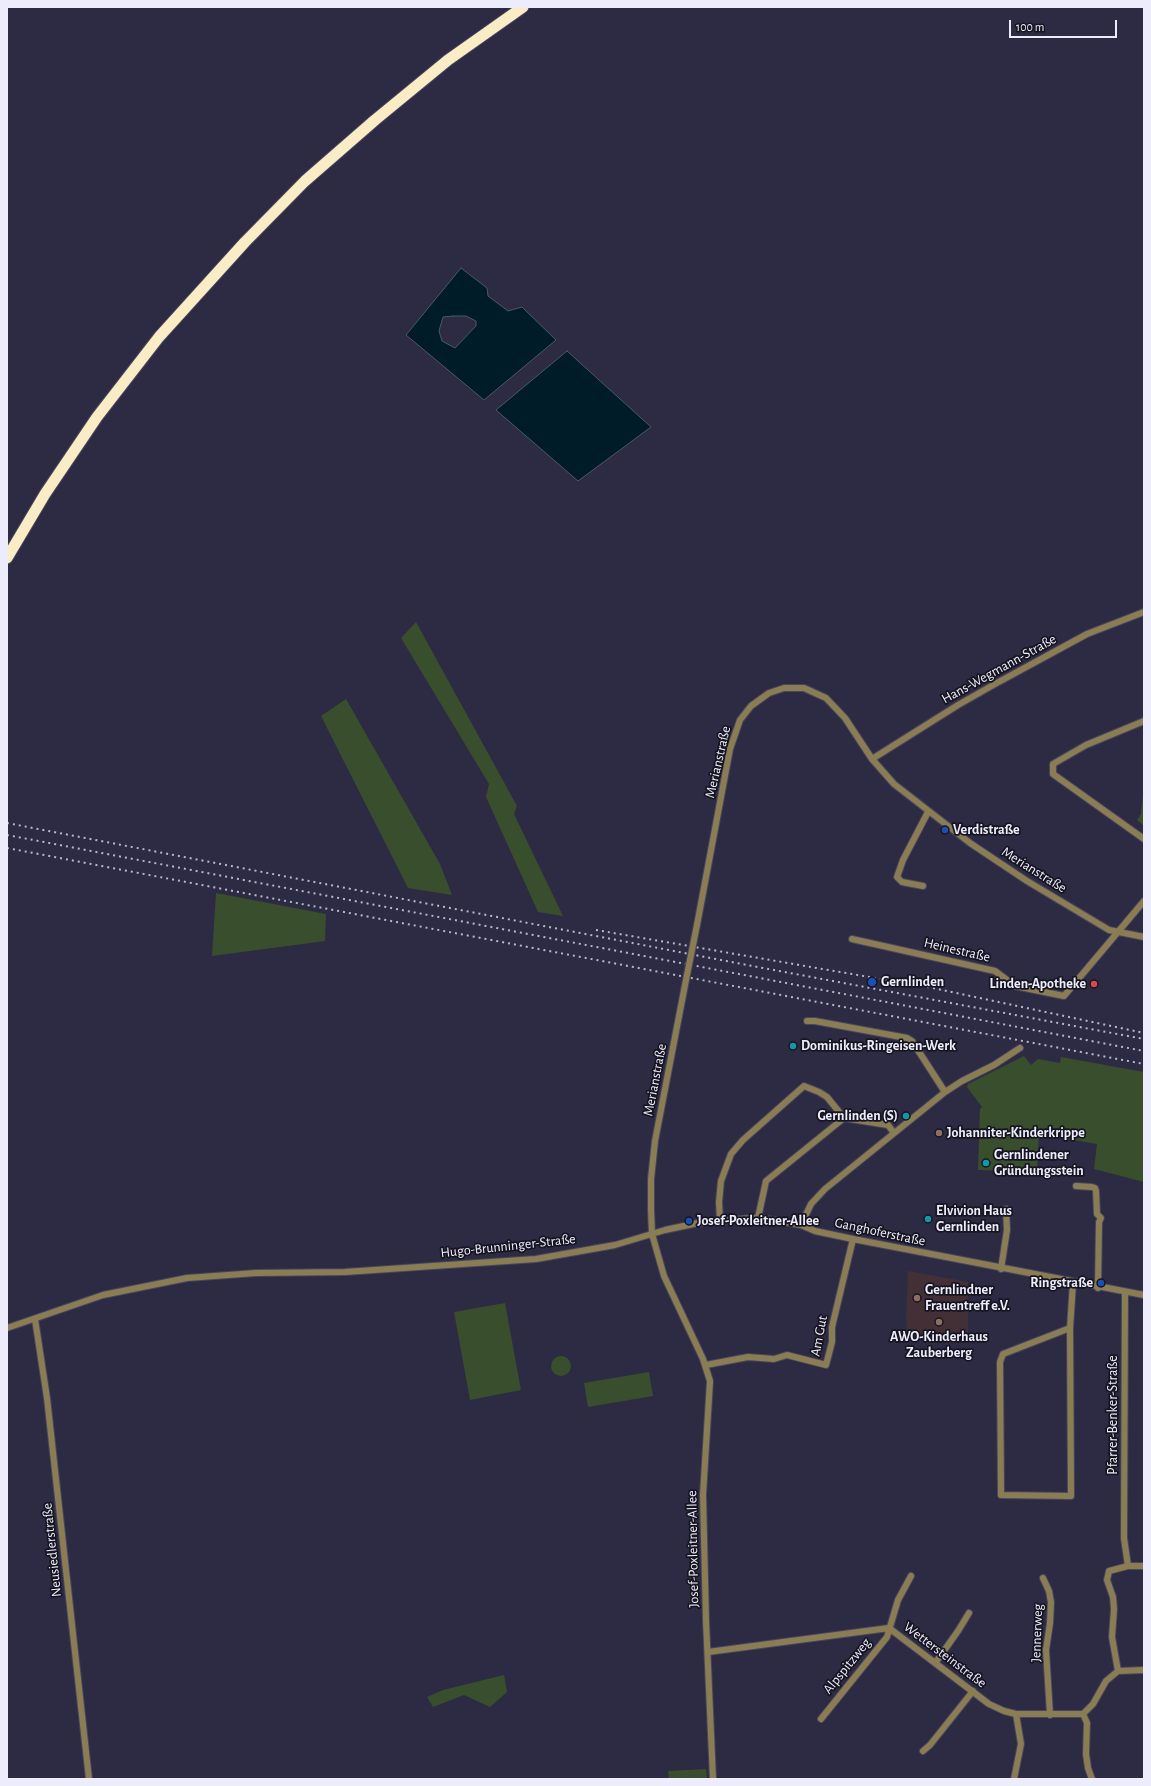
<!DOCTYPE html>
<meta charset="utf-8">
<style>
body{margin:0}
#map{position:relative;width:1151px;height:1786px;overflow:hidden;background:#2d2b44;font-family:"Alegreya Sans",sans-serif}
canvas{display:block}
.frame{position:absolute;inset:0;border:8px solid #edecfd;pointer-events:none}
.scale{position:absolute;left:1009px;top:20px;width:108px;height:18px;box-sizing:border-box;border:2px solid #edecfd;border-top:0;padding-left:5px;font-size:12px;line-height:14px;white-space:nowrap;color:#edecfd;-webkit-text-stroke:3px #161520;paint-order:stroke}
</style>
<div id="map">
<canvas width="1151" height="1786"></canvas>
<div class="frame"></div>
<div class="scale">100 m</div>
</div>
<script>
const g = document.querySelector('canvas').getContext('2d');
g.lineJoin = 'round';
function fill(path, color) {
  g.fillStyle = color;
  g.fill(path, 'evenodd');
}
function toPath(rows) {
  const path = new Path2D();
  for (const r of rows) {
    if (r.length === 3) {
      path.moveTo(r[0] + r[2], r[1]);
      path.arc(r[0], r[1], r[2], 0, 2 * Math.PI);
      continue;
    }
    path.moveTo(r[0], r[1]);
    for (let i = 2; i < r.length; i += 2) path.lineTo(r[i], r[i + 1]);
  }
  return path;
}
function strokePath(path, color, width, dash) {
  g.strokeStyle = color;
  g.lineWidth = width;
  g.lineCap = dash ? 'butt' : 'round';
  g.setLineDash(dash || []);
  g.stroke(path);
}
function drawText(font, color, halo, rows, align = 'center') {
  g.font = font + ' "Alegreya Sans",sans-serif';
  g.lineWidth = 3.5;
  g.setLineDash([]);
  g.textBaseline = 'middle';
  g.strokeStyle = halo;
  g.fillStyle = color;
  for (const [text, x, y, turn = 0] of rows) {
    g.save();
    g.translate(x, y);
    g.rotate((+turn || 0) * Math.PI / 180);
    g.textAlign = isNaN(turn) ? turn : align;
    if (halo) g.strokeText(text, 0, 0);
    g.fillText(text, 0, 0);
    g.restore();
  }
}
const education = toPath([
 [908,1271,968,1282,968,1334,964,1341,907,1332,906,1316]
]);
const green = toPath([
 [416,622,517,806,514,814,563,916,538,912,486,797,489,784,401,638],
 [346,699,440,864,452,895,408,888,321,716],
 [1144,783,1144,826,1137,820,1141,814],
 [216,893,326,914,325,941,212,956],
 [1024,1056,1031,1065,1038,1059,1060,1063,1061,1057,1144,1072,1144,1182,1094,1169,1097,1144,1039,1134,1037,1172,978,1170,980,1109,982,1107,967,1087,968,1084],
 [505,1303,521,1390,470,1400,454,1312],
 [561,1366,10],
 [649,1372,653,1396,588,1407,584,1383],
 [504,1675,507,1692,490,1707,464,1695,433,1707,427,1697,443,1690],
 [706,1769,707,1779,669,1779,668,1771]
]);
const water = toPath([
 [461,268,487,288,488,296,508,311,522,307,556,340,484,400,406,335,461,268],
 [453,316,466,316,476,321,476,326,455,348,442,341,439,331,443,317,453,316],
 [567,351,651,427,578,481,496,410,567,351]
]);
const street = toPath([
 [1144,721,1086,745,1053,764,1053,774,1144,839],
 [872,759,958,705,995,684,1087,634,1144,612],
 [923,886,902,882,897,877,903,860,928,812],
 [697,925,730,749,740,720,751,706,769,693,784,688,804,688,826,698,845,718,872,759,894,784,970,843,1027,881,1109,930,1144,937],
 [852,939,995,971,1015,986,1064,996,1144,901],
 [685,985,655,1141,651,1179,651,1210,652,1234,664,1276,703,1359,710,1381,703,1495,706,1621,713,1779],
 [807,1021,815,1021,907,1038,912,1041,945,1092],
 [1076,1186,1092,1187,1095,1188,1096,1191,1097,1214,1101,1218,1099,1222,1098,1288],
 [758,1218,766,1181,844,1118,888,1125,894,1133],
 [720,1221,719,1202,721,1181,731,1154,743,1140,804,1086,819,1092,827,1097,844,1118],
 [801,1225,811,1204,825,1189,945,1092,962,1081,994,1065,1020,1048],
 [1001,1269,1007,1230,1006,1209],
 [1125,1292,1124,1538,1128,1566],
 [35,1319,47,1398,89,1779],
 [7,1328,103,1295,187,1278,256,1273,345,1272,536,1259,615,1245,665,1230,698,1223,752,1218,761,1218,801,1225,815,1231,853,1239,1144,1295],
 [1070,1328,1003,1354,1000,1362,1001,1495,1071,1496,1070,1328,1073,1283],
 [706,1365,748,1357,774,1359,787,1355,826,1365,832,1342,832,1327,853,1239],
 [1043,1578,1049,1591,1051,1602,1050,1623,1046,1650,1050,1715],
 [708,1652,889,1628,989,1704,1004,1711,1016,1714,1083,1714,1093,1704,1106,1681,1118,1671,1144,1670],
 [936,1662,958,1631,969,1613],
 [1118,1671,1112,1637,1114,1609,1113,1597,1107,1580,1109,1571,1128,1566,1144,1566],
 [1083,1714,1087,1723,1086,1754,1088,1768,1092,1779],
 [821,1719,887,1637,898,1600,911,1576],
 [923,1751,930,1745,973,1691],
 [1014,1779,1021,1744,1016,1714]
]);
const highway = toPath([
 [7,558,45,494,97,417,159,337,245,242,305,181,375,120,448,60,523,7]
]);
const rail = toPath([
 [7,823,747,965,1144,1039],
 [7,835,1144,1051],
 [7,848,1144,1064],
 [596,930,933,988,1144,1033]
]);
const streetBridge = toPath([
 [685,985,697,925]
]);
const markers = [
 [945,830,4,"#1a4fb4"],
 [872,982,5,"#1a4fb4"],
 [1094,984,4,"#e0444e"],
 [793,1046,4,"#0f9aa8"],
 [906,1116,4,"#0f9aa8"],
 [939,1133,4,"#8d6e63"],
 [986,1163,4,"#0f9aa8"],
 [928,1219,4,"#0f9aa8"],
 [689,1221,4,"#1a4fb4"],
 [1101,1283,4,"#1a4fb4"],
 [917,1298,4,"#8d6e63"],
 [939,1322,4,"#8d6e63"]
];
const streetNames = [
 ["Hans-Wegmann-Straße",999,669,-29],
 ["Merianstraße",718,762,-77],
 ["Merianstraße",1034,870,32],
 ["Heinestraße",957,950,13],
 ["Merianstraße",655,1080,-79],
 ["Ganghoferstraße",880,1232,12],
 ["Hugo-Brunninger-Straße",508,1246,-6],
 ["Am Gut",819,1336,-79],
 ["Pfarrer-Benker-Straße",1113,1415,-90],
 ["Josef-Poxleitner-Allee",693,1549,-91],
 ["Neusiedlerstraße",52,1550,-96],
 ["Jennerweg",1037,1633,-88],
 ["Wettersteinstraße",945,1655,37],
 ["Alpspitzweg",847,1666,-51]
];
const poiNames = [
 ["Verdistraße",953,830],
 ["Gernlinden",881,982],
 ["Linden-Apotheke",1086,984,"right"],
 ["Dominikus-Ringeisen-Werk",801,1046],
 ["Gernlinden (S)",898,1116,"right"],
 ["Johanniter-Kinderkrippe",947,1133],
 ["Gernlindener",994,1155],
 ["Gründungsstein",994,1171],
 ["Elvivion Haus",936,1211],
 ["Gernlinden",936,1227],
 ["Josef-Poxleitner-Allee",697,1221],
 ["Ringstraße",1093,1283,"right"],
 ["Gernlindner",925,1290],
 ["Frauentreff e.V.",925,1306],
 ["AWO-Kinderhaus",939,1337,"center"],
 ["Zauberberg",939,1353,"center"]
];
fill(education, '#433037');
fill(green, '#394e2c');
fill(water, '#001c28');
strokePath(water, '#475a68', 1);
strokePath(street, '#48465e', 8);
strokePath(highway, '#48465e', 13);
strokePath(street, '#8b7d53', 6);
strokePath(highway, '#faecc4', 11);
strokePath(rail, '#b9b8cb', 2, [2, 4]);
strokePath(streetBridge, '#48465e', 8, []);
strokePath(streetBridge, '#8b7d53', 6);
for (const [x, y, r, color] of markers) {
  const dot = new Path2D();
  dot.arc(x, y, r, 0, 2 * Math.PI);
  g.fillStyle = color;
  g.fill(dot);
  strokePath(dot, '#161520', 1.5);
}
drawText('14px', '#edecfd', '#161520', streetNames);
drawText('bold 14px', '#edecfd', '#161520', poiNames, 'left');
</script>
